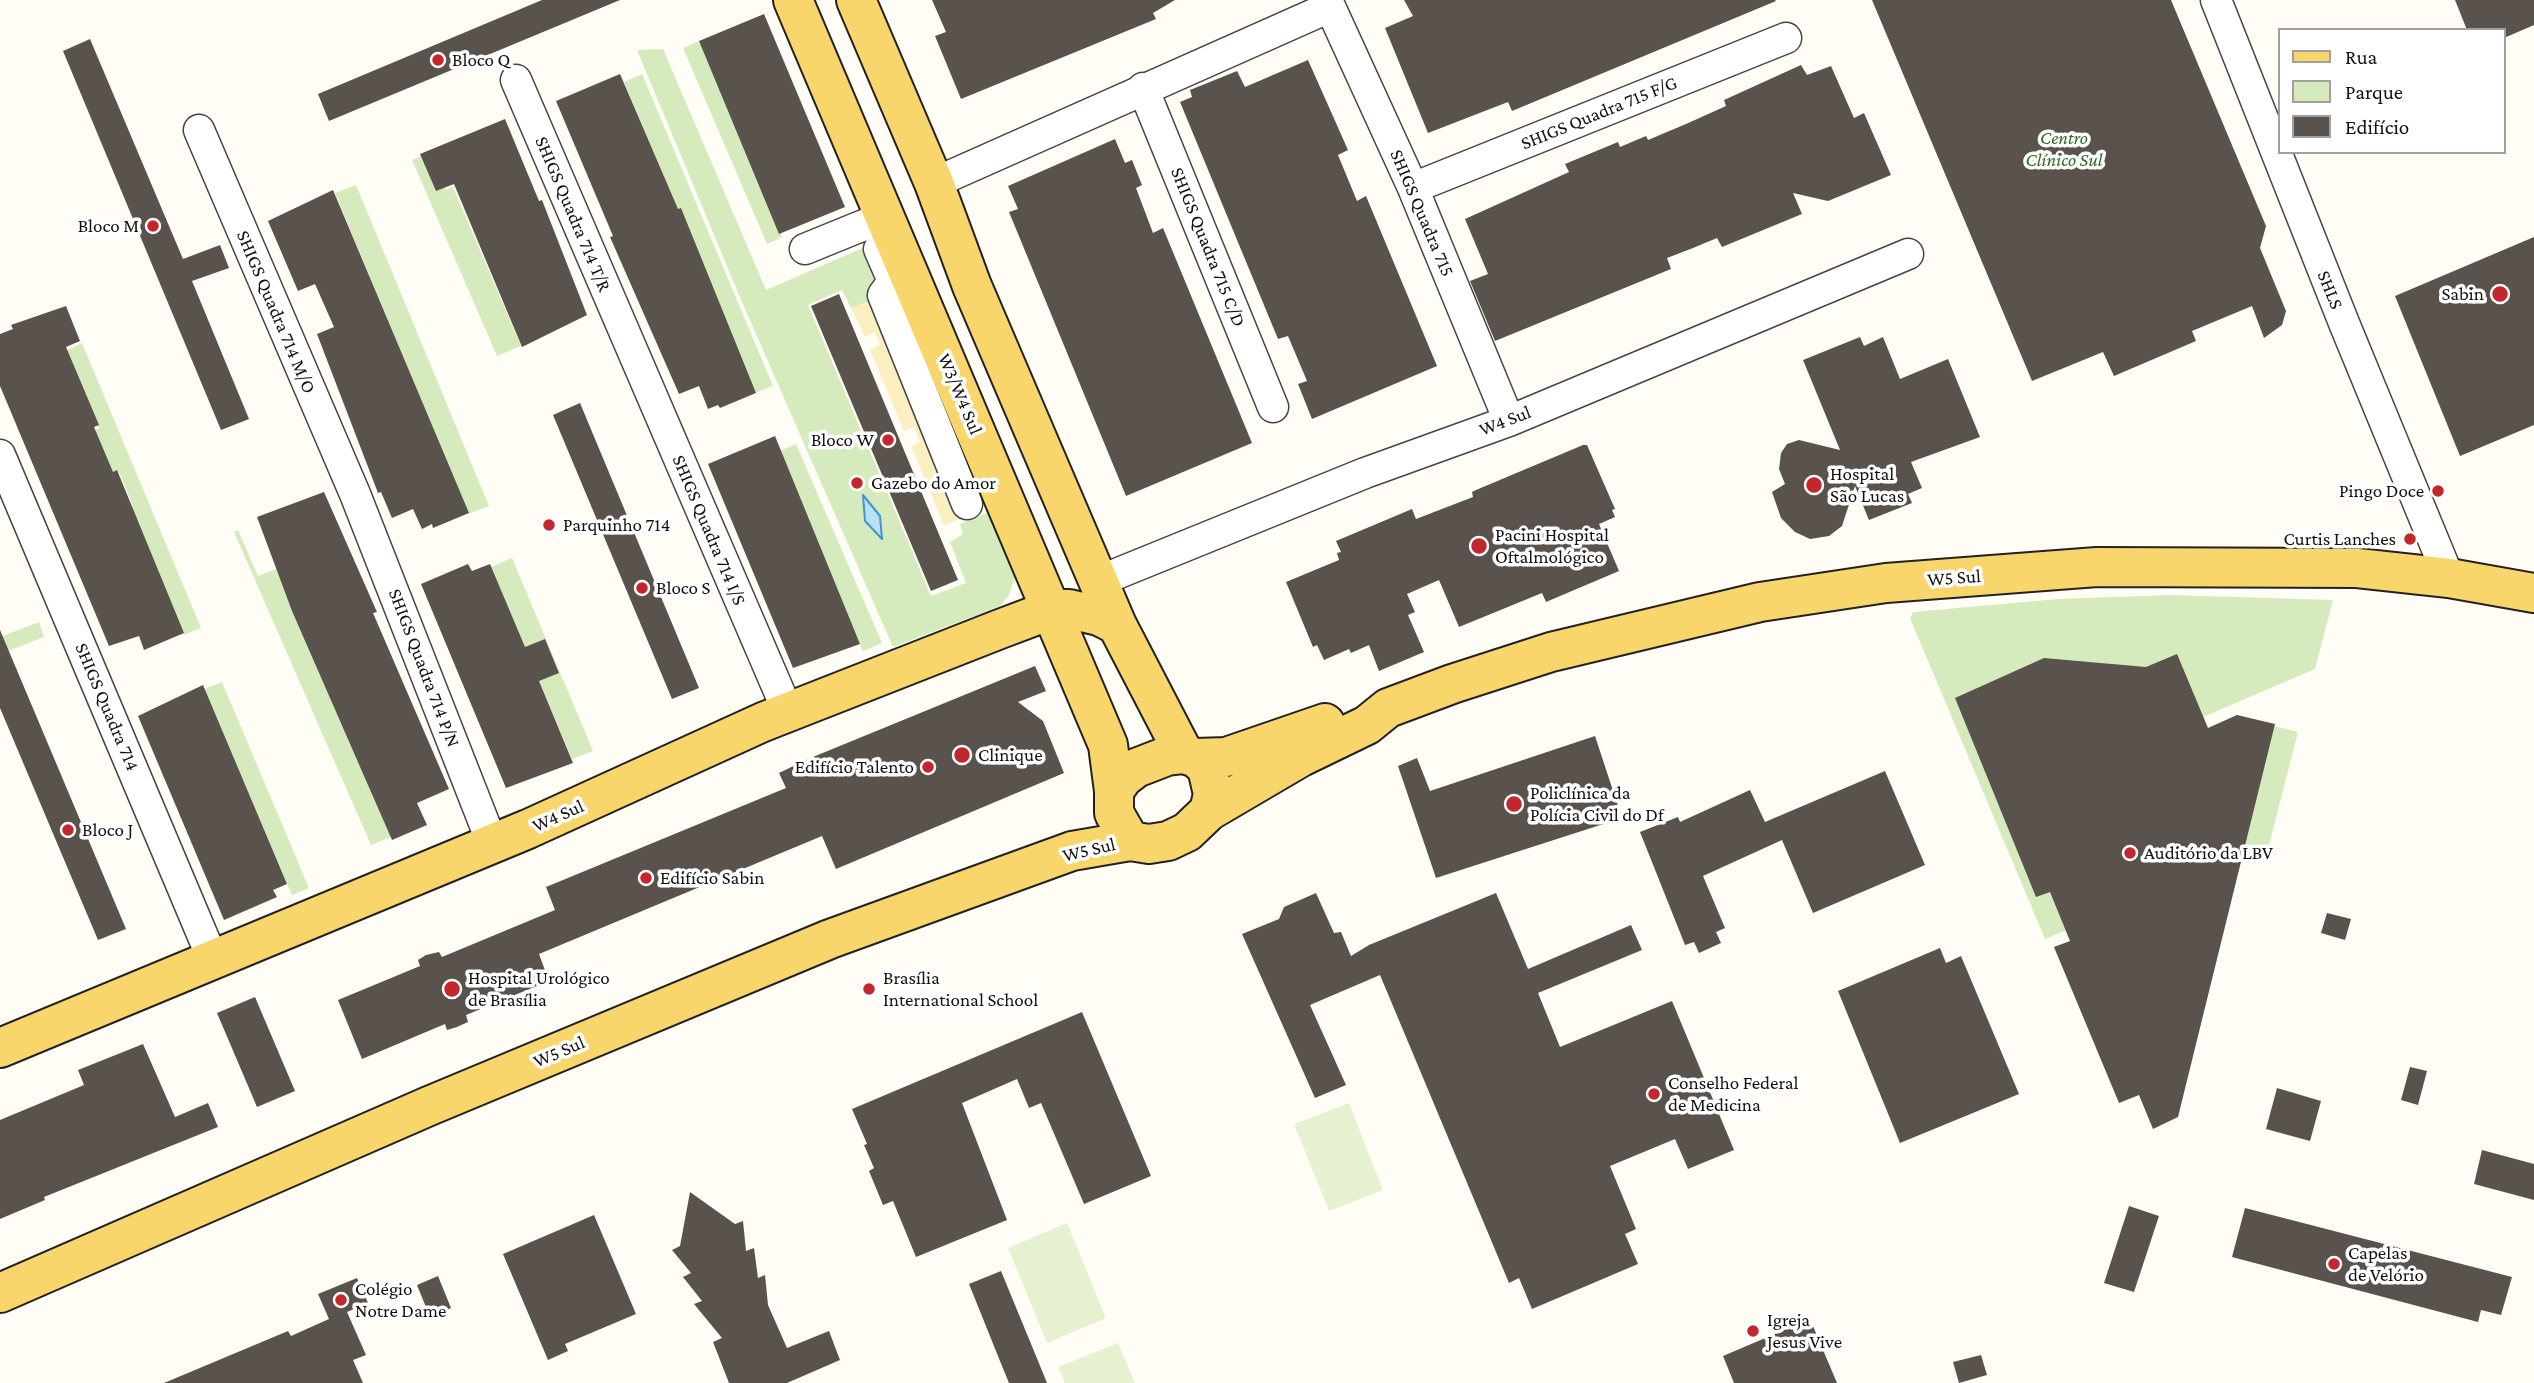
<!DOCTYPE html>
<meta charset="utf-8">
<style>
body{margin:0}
#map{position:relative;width:2534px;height:1383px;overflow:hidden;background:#fffdf5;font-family:"Crimson Pro",serif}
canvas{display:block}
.legend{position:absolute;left:2278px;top:28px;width:228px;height:126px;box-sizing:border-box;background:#fff;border:2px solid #a0a0a0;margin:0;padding:9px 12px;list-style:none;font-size:21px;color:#111}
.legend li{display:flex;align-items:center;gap:14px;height:35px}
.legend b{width:35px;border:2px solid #a0a0a0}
</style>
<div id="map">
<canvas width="2534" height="1383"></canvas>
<ul class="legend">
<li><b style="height:9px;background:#f9d66b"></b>Rua</li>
<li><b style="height:19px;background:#d5ebbd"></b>Parque</li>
<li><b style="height:19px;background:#5a524d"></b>Edifício</li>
</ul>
</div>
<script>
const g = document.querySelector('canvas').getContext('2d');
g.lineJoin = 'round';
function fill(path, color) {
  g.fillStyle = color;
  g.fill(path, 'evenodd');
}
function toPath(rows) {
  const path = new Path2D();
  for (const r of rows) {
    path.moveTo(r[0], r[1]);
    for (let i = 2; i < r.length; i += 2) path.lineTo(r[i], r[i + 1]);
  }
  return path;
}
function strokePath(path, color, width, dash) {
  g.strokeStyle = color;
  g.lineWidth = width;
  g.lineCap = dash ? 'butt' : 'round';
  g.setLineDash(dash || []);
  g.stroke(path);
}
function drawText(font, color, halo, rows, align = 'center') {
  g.font = font + ' "Crimson Pro",serif';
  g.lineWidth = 7;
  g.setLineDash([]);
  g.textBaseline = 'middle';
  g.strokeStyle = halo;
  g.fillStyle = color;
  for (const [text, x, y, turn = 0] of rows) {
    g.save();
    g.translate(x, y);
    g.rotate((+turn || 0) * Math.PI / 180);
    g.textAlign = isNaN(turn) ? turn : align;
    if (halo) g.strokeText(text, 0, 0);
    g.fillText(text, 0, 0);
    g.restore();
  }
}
const green = toPath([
 [700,41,782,237,767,244,683,48],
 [663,49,766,290,872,244,895,292,851,308,842,290,808,305,931,596,966,583,950,542,963,534,960,524,1004,506,1019,565,1009,595,1000,606,893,647,742,302,637,50],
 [642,74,773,386,755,393,624,82],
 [438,149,432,158,446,190,453,187,521,346,497,356,412,160],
 [356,185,489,506,468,514,335,193],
 [82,343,201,628,184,635,130,508,133,506,119,472,113,474,95,430,99,428,66,351],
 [796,444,882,643,863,651,777,452],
 [238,530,258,576,276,569,391,837,371,845,234,532],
 [512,558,593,751,572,759,491,567],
 [2171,595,2333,600,2315,669,2189,723,2193,735,2239,717,2298,732,2269,845,2045,939,1910,618,1913,612,2058,599],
 [39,622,44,637,8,651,0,637],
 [222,682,309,888,292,895,204,689]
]);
const sand = toPath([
 [895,292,983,510,944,525,911,446,920,442,914,427,904,431,870,350,880,345,875,332,865,337,851,308]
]);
const pitch = toPath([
 [1349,1103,1383,1190,1329,1211,1294,1124],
 [1067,1223,1106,1318,1047,1343,1008,1248],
 [1118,1343,1135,1383,1065,1383,1058,1367]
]);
const water = toPath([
 [863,495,880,516,882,539,865,521,863,495]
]);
const building = toPath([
 [542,0,620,0,329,121,318,94],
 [932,0,1175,0,1153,13,1156,19,961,99,935,36,946,32],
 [1404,0,1775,0,1776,1,1512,111,1508,102,1428,133,1385,28,1413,16],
 [1872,0,2171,0,2266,226,2260,248,2286,311,2282,325,2264,338,2252,306,2192,331,2196,341,2114,376,2103,352,2032,381],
 [2455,0,2534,0,2534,25,2504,38,2504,30,2467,30],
 [764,14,845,207,779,234,699,41],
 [90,39,183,259,220,245,229,268,192,281,249,419,221,430,63,51],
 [1308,60,1348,150,1338,155,1357,201,1366,196,1437,366,1312,419,1298,384,1307,381,1288,336,1278,339,1180,102,1192,97,1190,90,1237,71,1245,87],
 [1801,65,1807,75,1831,66,1854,118,1864,113,1891,175,1828,201,1793,193,1802,214,1722,247,1717,238,1693,248,1667,258,1671,269,1495,341,1470,281,1488,274,1465,219,1569,172,1565,164,1618,142,1620,147,1646,136,1648,140,1686,124,1726,106,1724,100],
 [620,74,678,209,681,208,756,393,720,408,718,405,708,409,699,386,679,394,610,237,613,236,556,101],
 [505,119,539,201,542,200,587,315,522,347,454,184,436,191,420,154],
 [1115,139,1125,163,1132,160,1142,185,1136,188,1153,233,1163,228,1252,443,1126,496,1009,212,1018,209,1008,186],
 [333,190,469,513,433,528,432,524,422,529,413,509,392,518,381,492,378,493,317,334,334,327,315,284,298,291,268,221],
 [2534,237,2534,425,2460,456,2395,296],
 [839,294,958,580,931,591,811,306],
 [66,306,80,341,66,347,99,425,94,427,113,472,117,470,184,633,144,650,139,636,109,646,0,386,0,334,13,329,11,325],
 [1860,337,1864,346,1883,337,1900,379,1948,359,1980,437,1911,462,1922,488,1908,494,1912,503,1869,520,1855,486,1842,526,1829,536,1810,539,1795,532,1781,518,1772,492,1785,484,1779,469,1781,453,1787,444,1799,440,1840,450,1803,360],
 [580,403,699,688,672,699,553,415],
 [775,436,860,644,793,668,708,464],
 [1583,445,1587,445,1615,509,1612,510,1615,517,1599,524,1619,571,1546,602,1542,593,1459,627,1439,580,1407,594,1415,612,1408,615,1424,652,1379,671,1369,645,1351,653,1349,649,1324,660,1317,645,1313,647,1286,582,1339,560,1337,553,1341,552,1336,541,1412,509,1416,519,1473,497,1472,492,1476,490],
 [324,492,377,612,373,613,449,789,417,803,427,825,392,840,292,611,257,517],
 [468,564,472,571,490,564,525,647,545,639,559,673,539,681,573,763,506,788,421,584],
 [0,630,126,929,98,940,0,708],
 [2177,654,2208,728,2237,715,2275,724,2178,1117,2153,1129,2139,1095,2119,1103,2054,947,2070,941,2050,892,2036,897,1955,698,2044,658,2146,667],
 [1035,666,1046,691,1018,702,1043,721,1064,773,836,869,822,836,539,954,549,981,466,1015,468,1022,457,1027,447,1030,445,1024,362,1059,338,1000,420,966,418,960,426,955,439,952,442,957,555,910,546,887,786,788,779,773,808,759],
 [203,685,287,884,273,890,277,897,224,920,138,716],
 [1595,736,1622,818,1436,878,1398,766,1417,758,1430,791],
 [1885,771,1925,865,1813,913,1782,840,1703,876,1725,928,1716,932,1721,943,1699,953,1694,942,1685,945,1640,832,1678,817,1680,822,1750,790,1765,822],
 [1316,893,1334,933,1341,932,1351,956,1369,945,1496,893,1528,969,1631,925,1642,950,1538,993,1560,1047,1672,1001,1734,1150,1688,1169,1675,1139,1610,1166,1636,1229,1625,1234,1638,1264,1532,1309,1519,1278,1509,1283,1380,975,1310,1005,1346,1085,1315,1098,1242,934,1279,919,1284,907],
 [2327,913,2351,919,2345,940,2321,933],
 [1940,948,1946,963,1961,956,2019,1094,1900,1143,1838,991],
 [255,997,295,1091,257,1107,217,1013],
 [1082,1012,1151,1176,1084,1204,1041,1103,1029,1108,1017,1079,962,1103,1007,1220,916,1257,893,1201,883,1205,869,1171,874,1168,864,1145,867,1144,852,1109],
 [143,1044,175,1117,208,1103,218,1127,44,1197,45,1200,0,1219,0,1120,84,1085,78,1070],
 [2410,1067,2427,1071,2418,1105,2401,1100],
 [2277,1088,2321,1101,2310,1141,2266,1129],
 [2482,1150,2534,1164,2534,1200,2474,1184],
 [690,1192,735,1224,743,1221,746,1251,754,1248,758,1278,765,1275,768,1305,787,1348,829,1331,840,1360,787,1383,729,1383,713,1342,722,1338,694,1304,702,1301,683,1277,691,1273,672,1250,680,1246],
 [2129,1206,2159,1216,2134,1292,2104,1283],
 [2245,1208,2512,1277,2501,1315,2481,1310,2478,1322,2232,1257],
 [594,1215,636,1314,565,1344,568,1351,548,1360,503,1254],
 [1001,1271,1036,1356,1047,1383,1009,1383,1002,1366,969,1284],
 [438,1276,451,1308,430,1317,417,1285],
 [357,1278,368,1303,347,1312,366,1355,353,1360,363,1383,164,1383,288,1331,291,1336,329,1319,318,1294],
 [1810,1319,1837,1383,1734,1383,1723,1356],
 [1981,1355,1987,1375,1959,1383,1953,1362]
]);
const minor = toPath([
 [1327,0,1413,188,1509,421],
 [2216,0,2344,323,2449,578],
 [516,80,788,712],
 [1143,88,1273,407],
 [199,130,355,494,492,843],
 [934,183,1330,7],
 [1413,188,1786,38],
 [805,249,886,216],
 [879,249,893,281,883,295,967,504],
 [0,455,213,960],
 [1099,581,1365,473,1509,421,1908,254]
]);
const major = toPath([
 [793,0,1108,745,1114,791],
 [856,0,934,183,972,286,1117,625,1184,754],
 [1184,754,1196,758,1207,768,1213,794,1209,811,1187,832,1168,841,1149,844,1130,841,1114,813,1114,791,1123,778,1136,768,1167,756,1184,754],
 [1196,758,1226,757,1325,723],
 [1209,811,1301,757,1367,725,1388,708,1452,684,1551,652,1760,602,1886,583,2097,567,2357,568,2449,578,2534,593],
 [0,1048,528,829,763,722,1000,629,1053,609,1069,609,1099,616,1117,625],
 [0,1293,429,1106,830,939,1072,851,1130,841]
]);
const markers = [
 [438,60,7,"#c4262e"],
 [153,226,7,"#c4262e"],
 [2500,294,9,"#c4262e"],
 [888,440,7,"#c4262e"],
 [857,483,7,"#c4262e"],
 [1814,485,9,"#c4262e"],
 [2438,491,7,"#c4262e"],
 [549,525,7,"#c4262e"],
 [2410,539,7,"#c4262e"],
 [1479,546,9,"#c4262e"],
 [642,588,7,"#c4262e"],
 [962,755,9,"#c4262e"],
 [928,767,7,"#c4262e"],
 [1514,804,9,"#c4262e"],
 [68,830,7,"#c4262e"],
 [2130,853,7,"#c4262e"],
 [646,878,7,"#c4262e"],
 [452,989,9,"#c4262e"],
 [869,989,7,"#c4262e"],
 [1654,1094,7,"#c4262e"],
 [2334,1264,7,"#c4262e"],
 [341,1300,7,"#c4262e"],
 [1753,1331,7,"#c4262e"]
];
const poiNames = [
 ["Bloco Q",452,60],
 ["Bloco M",139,226,"right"],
 ["Sabin",2484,294,"right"],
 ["Bloco W",874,440,"right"],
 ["Hospital",1830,474],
 ["São Lucas",1830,496],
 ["Gazebo do Amor",871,483],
 ["Pingo Doce",2424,491,"right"],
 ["Parquinho 714",563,525],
 ["Pacini Hospital",1495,535],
 ["Oftalmológico",1495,557],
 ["Curtis Lanches",2396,539,"right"],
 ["Bloco S",656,588],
 ["Clinique",978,755],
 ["Edifício Talento",914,767,"right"],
 ["Policlínica da",1530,793],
 ["Polícia Civil do Df",1530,815],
 ["Bloco J",82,830],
 ["Auditório da LBV",2144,853],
 ["Edifício Sabin",660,878],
 ["Hospital Urológico",468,978],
 ["de Brasília",468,1000],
 ["Brasília",883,978],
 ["International School",883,1000],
 ["Conselho Federal",1668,1083],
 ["de Medicina",1668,1105],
 ["Capelas",2348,1253],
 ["de Velório",2348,1275],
 ["Colégio",355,1289],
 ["Notre Dame",355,1311],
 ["Igreja",1767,1320],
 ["Jesus Vive",1767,1342]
];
const streetNames = [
 ["SHIGS Quadra 715 F/G",1599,113,-22],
 ["SHIGS Quadra 715",1422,213,67],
 ["SHIGS Quadra 714 T/R",573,214,67],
 ["SHIGS Quadra 715 C/D",1208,247,68],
 ["SHLS",2330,290,68],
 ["SHIGS Quadra 714 M/O",276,312,67],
 ["W3/W4 Sul",960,394,67],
 ["W4 Sul",1505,421,-21],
 ["SHIGS Quadra 714 I/S",709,530,67],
 ["W5 Sul",1954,578,-4],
 ["SHIGS Quadra 714 P/N",424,668,69],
 ["SHIGS Quadra 714",107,707,67],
 ["W4 Sul",558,816,-24],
 ["W5 Sul",1089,850,-13],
 ["W5 Sul",559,1052,-23]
];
const parkNames = [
 ["Centro",2064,138],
 ["Clínico Sul",2064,160]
];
fill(green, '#d5ebbd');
fill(sand, '#fbeec1');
fill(pitch, '#e6f2cf');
fill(water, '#b9e0f7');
strokePath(water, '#3f96cf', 2);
fill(building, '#5a524d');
strokePath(minor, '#444', 33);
strokePath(major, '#222', 42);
strokePath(minor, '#fff', 30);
strokePath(major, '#f9d66b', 38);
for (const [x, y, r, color] of markers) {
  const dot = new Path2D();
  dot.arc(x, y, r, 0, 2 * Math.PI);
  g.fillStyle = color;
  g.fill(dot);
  strokePath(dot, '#fff', 2.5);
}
drawText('19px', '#111', '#fff', poiNames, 'left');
drawText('19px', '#111', '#fff', streetNames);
drawText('italic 19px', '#2f6b1f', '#fff', parkNames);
</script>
